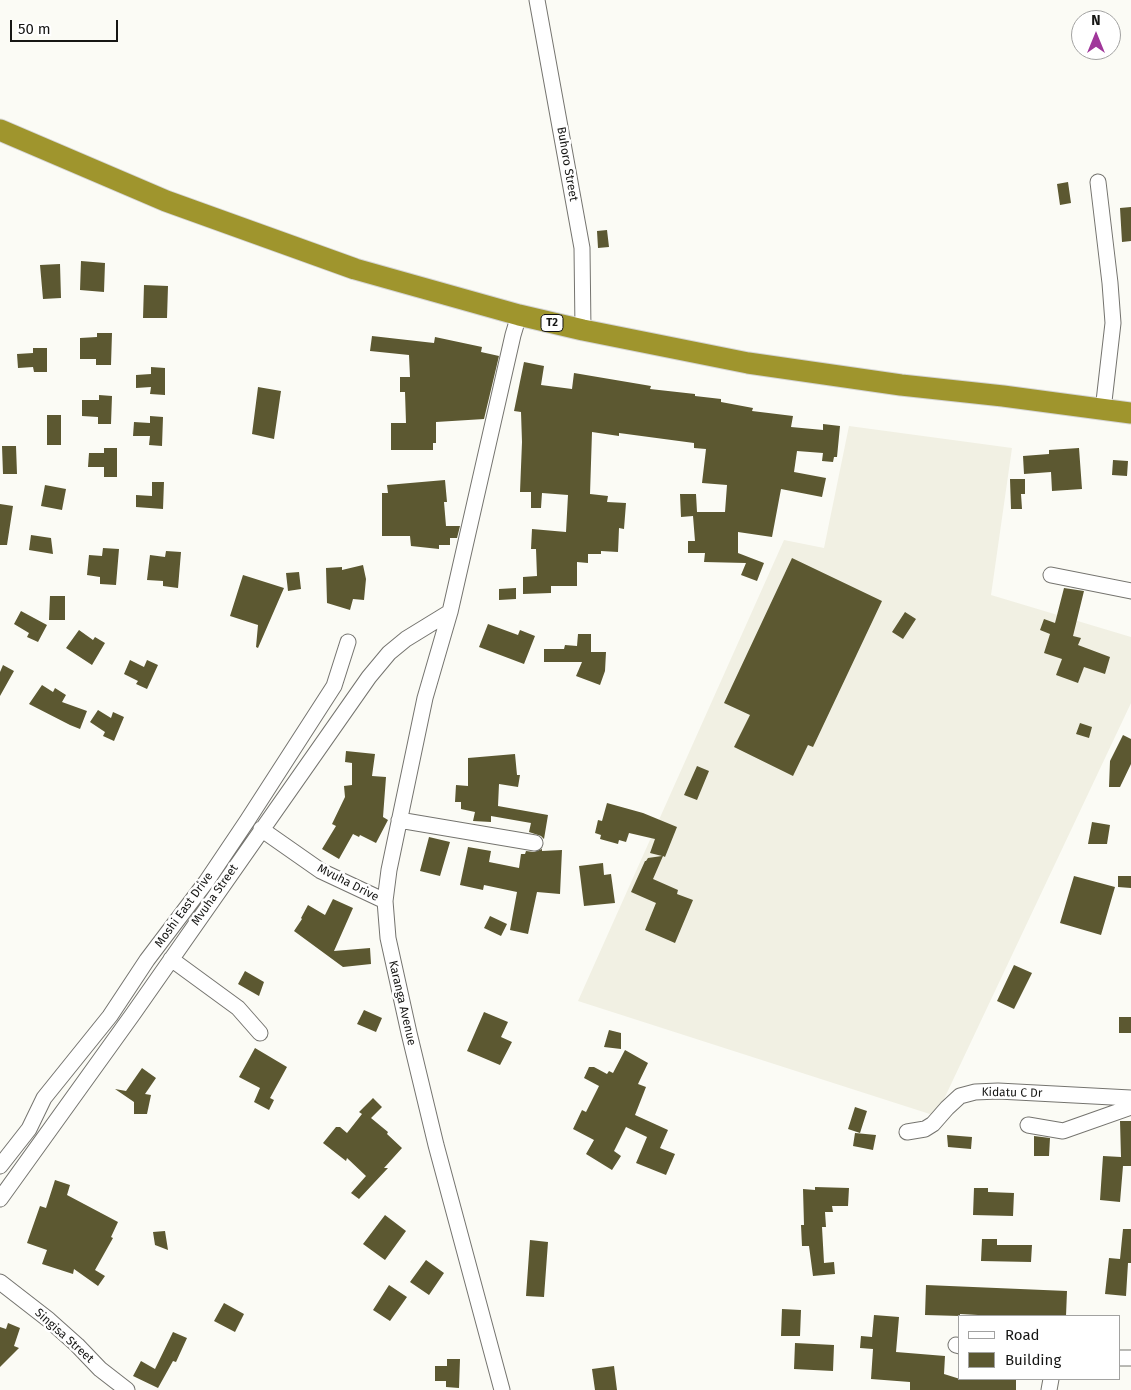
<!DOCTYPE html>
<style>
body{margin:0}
#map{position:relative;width:1131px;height:1390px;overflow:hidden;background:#fbfbf5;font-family:"Fira Sans",sans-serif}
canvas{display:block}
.legend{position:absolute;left:958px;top:1315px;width:162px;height:65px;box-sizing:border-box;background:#fff;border:1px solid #a2a2a1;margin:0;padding:6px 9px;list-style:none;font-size:15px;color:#161614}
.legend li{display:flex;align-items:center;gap:10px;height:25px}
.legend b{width:25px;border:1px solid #a2a2a1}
.north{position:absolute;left:1071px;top:10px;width:50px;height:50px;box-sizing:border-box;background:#fff;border:1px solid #a2a2a1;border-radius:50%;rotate:0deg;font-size:14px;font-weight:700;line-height:20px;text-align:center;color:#161614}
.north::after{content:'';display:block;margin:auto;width:18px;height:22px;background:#a0379a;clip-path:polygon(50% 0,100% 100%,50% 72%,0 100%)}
.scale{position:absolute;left:10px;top:20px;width:108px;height:22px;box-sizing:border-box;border:2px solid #161614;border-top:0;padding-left:6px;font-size:15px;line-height:18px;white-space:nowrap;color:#161614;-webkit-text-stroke:4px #fff;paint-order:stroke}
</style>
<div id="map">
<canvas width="1131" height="1390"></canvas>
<ul class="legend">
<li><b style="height:6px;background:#fff"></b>Road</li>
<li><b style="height:14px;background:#5c5831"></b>Building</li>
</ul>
<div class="north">N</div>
<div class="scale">50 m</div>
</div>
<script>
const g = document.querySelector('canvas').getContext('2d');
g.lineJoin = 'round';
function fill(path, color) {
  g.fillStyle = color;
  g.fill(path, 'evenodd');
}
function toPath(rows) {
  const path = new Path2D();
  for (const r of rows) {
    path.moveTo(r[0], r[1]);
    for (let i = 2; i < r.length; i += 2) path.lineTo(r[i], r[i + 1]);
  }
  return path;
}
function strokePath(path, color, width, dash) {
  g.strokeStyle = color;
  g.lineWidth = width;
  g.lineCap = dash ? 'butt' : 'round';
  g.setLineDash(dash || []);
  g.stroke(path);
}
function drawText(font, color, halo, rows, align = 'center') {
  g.font = font + ' "Fira Sans",sans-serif';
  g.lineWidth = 5;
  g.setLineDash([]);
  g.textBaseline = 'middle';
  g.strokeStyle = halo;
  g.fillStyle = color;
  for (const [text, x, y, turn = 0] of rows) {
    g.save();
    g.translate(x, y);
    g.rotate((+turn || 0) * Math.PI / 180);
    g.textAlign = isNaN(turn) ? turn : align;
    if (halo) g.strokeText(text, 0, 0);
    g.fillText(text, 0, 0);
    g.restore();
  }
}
const built = toPath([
 [849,426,1012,448,991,595,1131,637,1131,703,936,1116,578,1001,784,540,824,548]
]);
const building = toPath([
 [1068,182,1071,203,1060,205,1057,184],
 [1131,207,1131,241,1122,242,1120,208],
 [607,230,609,247,598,248,597,231],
 [81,261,105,263,104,292,80,290],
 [60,264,61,298,43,299,40,265],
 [144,285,168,286,167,318,143,318],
 [97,333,112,333,111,365,96,365,96,359,80,359,80,338,97,337],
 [372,336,434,343,435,337,482,347,481,352,499,356,484,419,436,422,436,443,433,443,433,450,391,450,391,423,406,423,405,392,400,392,400,377,410,377,409,355,370,351],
 [33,348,47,348,47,372,34,372,33,367,18,368,17,354,33,353],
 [524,362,544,366,541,385,572,389,574,373,651,386,650,389,695,394,695,396,721,399,721,402,753,408,752,411,793,416,791,427,823,430,823,424,840,426,837,457,834,457,833,462,822,461,823,453,797,451,794,472,826,478,822,497,781,489,772,537,738,532,738,553,764,563,757,581,741,575,746,563,704,562,705,553,688,553,688,541,695,541,693,516,681,517,680,494,696,494,697,512,725,512,727,485,702,483,706,449,694,448,694,443,619,433,619,436,592,432,590,494,608,496,607,502,626,503,624,529,619,528,618,552,601,551,601,554,588,554,588,563,577,562,577,586,551,586,551,593,523,594,523,577,537,576,536,549,531,549,532,529,566,532,568,495,542,493,541,508,531,508,531,492,520,492,522,442,521,412,514,411],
 [151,367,165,368,165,395,150,394,151,387,136,388,136,375,151,374],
 [258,387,281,391,274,439,252,434],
 [99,395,112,396,111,424,98,424,98,417,82,416,82,400,99,400],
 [47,415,61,415,61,445,47,445],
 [150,416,163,417,162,446,149,445,150,436,133,436,134,422,150,423],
 [2,446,16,446,17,474,3,474],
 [104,448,117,448,117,477,104,477,104,467,88,467,89,453,104,453],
 [1079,448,1082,489,1052,491,1051,472,1024,474,1023,456,1049,454,1049,450],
 [1113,460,1128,461,1127,476,1112,475],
 [1010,479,1025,479,1025,494,1021,494,1022,509,1011,509],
 [445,480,447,502,444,502,446,526,460,526,457,538,450,538,450,545,439,545,439,549,411,546,410,536,382,536,382,493,388,493,387,485],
 [152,482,164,482,163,509,136,507,136,495,152,496],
 [45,485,66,489,62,510,41,506],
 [0,504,13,506,7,545,0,545],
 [31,535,51,538,53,554,29,550],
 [103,548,119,549,116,585,100,584,100,577,87,575,89,555,102,556],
 [166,551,181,552,178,588,163,586,163,581,147,580,150,555,165,557],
 [792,558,882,601,813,747,808,745,793,776,734,747,750,715,724,703],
 [363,565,366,579,364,600,353,599,350,610,327,603,326,568,342,567,342,570],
 [299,572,301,589,288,591,286,573],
 [243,575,284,588,258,648,256,647,258,625,230,616],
 [516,588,516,599,499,600,499,589],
 [1064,588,1084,591,1073,636,1081,638,1078,645,1110,657,1105,674,1084,667,1078,683,1056,675,1062,659,1044,653,1050,634,1040,630,1044,619,1055,623],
 [50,596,65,596,65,620,49,620],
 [21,611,47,625,38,642,27,637,29,633,14,624],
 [905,612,916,619,903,639,892,632],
 [488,624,518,635,520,630,535,636,524,664,479,647],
 [79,630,93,640,95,637,105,643,92,665,66,648],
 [578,634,591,634,591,652,606,652,605,671,600,685,576,676,582,662,544,662,544,649,564,649,565,645,577,646],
 [130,660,144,667,147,660,158,665,147,689,136,684,138,681,124,674],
 [3,665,14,671,0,696,0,672],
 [42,685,53,692,55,688,66,695,62,702,87,711,80,729,70,725,29,704],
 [98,710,111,718,113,712,124,717,114,741,103,736,105,732,90,722],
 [1080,723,1092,727,1089,738,1076,734],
 [1123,735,1131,739,1131,764,1120,787,1109,787,1110,761],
 [346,751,375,754,372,776,386,777,383,817,388,820,376,843,360,835,359,837,353,834,339,859,322,849,336,826,332,824,345,797,344,786,352,785,352,763,345,762],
 [515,754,517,775,520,775,518,787,499,784,498,806,548,815,544,839,541,836,529,832,531,823,491,816,491,822,473,821,475,812,461,809,461,802,455,802,456,785,468,786,468,758],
 [697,766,709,771,697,800,684,795],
 [607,803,643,813,677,827,665,857,663,856,653,879,678,890,677,894,693,900,675,943,645,930,656,903,631,892,645,861,646,861,648,858,662,856,650,853,655,839,629,833,626,842,619,840,618,844,600,839,601,835,595,833,598,820,602,821],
 [1092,822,1110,825,1107,844,1088,844],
 [429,837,450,842,440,876,420,871],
 [468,847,491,851,489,862,519,868,521,854,525,854,526,851,534,852,542,849,542,851,562,850,560,894,537,892,528,934,510,930,517,892,484,885,483,890,460,885],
 [603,863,604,875,611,874,615,903,584,906,579,866],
 [1074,876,1115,887,1101,935,1060,923],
 [1118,876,1131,876,1131,888,1118,887],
 [333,899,353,908,334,951,370,948,371,964,343,967,294,931,302,919,301,918,308,905,325,915],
 [490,916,507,924,501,936,484,928],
 [1014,965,1032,973,1014,1009,997,1001],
 [245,971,264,982,259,996,238,984],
 [364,1010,382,1018,376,1032,357,1024],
 [484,1012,508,1022,501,1037,512,1042,500,1065,467,1051],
 [1119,1017,1131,1017,1131,1033,1119,1033],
 [609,1030,621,1033,621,1049,604,1047],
 [255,1048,287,1067,270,1098,274,1100,269,1110,254,1102,260,1088,239,1077],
 [625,1050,648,1063,638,1084,646,1087,635,1115,668,1130,660,1148,675,1154,666,1175,636,1163,647,1137,626,1127,614,1151,621,1156,612,1170,586,1154,594,1140,573,1129,582,1110,586,1112,599,1086,584,1078,589,1067,594,1067,607,1074,609,1071,613,1073],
 [142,1068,156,1078,145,1094,151,1095,147,1114,134,1114,134,1102,115,1089,126,1091],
 [373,1098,382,1107,371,1118,388,1132,387,1134,402,1148,384,1168,388,1168,359,1199,351,1193,366,1176,347,1158,346,1161,323,1143,336,1127,340,1127,347,1133,362,1114,359,1112],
 [855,1107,867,1111,860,1133,848,1129],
 [1120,1121,1131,1121,1131,1166,1123,1166,1120,1202,1100,1200,1103,1156,1121,1157],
 [855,1133,876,1135,873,1150,853,1146],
 [947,1135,972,1137,971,1149,948,1147],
 [1034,1136,1050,1138,1049,1156,1034,1156],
 [55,1180,70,1185,67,1195,118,1222,111,1237,113,1238,95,1270,105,1276,98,1286,74,1269,73,1274,42,1264,47,1250,27,1243,40,1206,46,1208],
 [815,1187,849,1188,848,1206,832,1206,833,1212,825,1212,826,1227,822,1227,824,1263,834,1262,835,1274,813,1276,809,1246,802,1246,801,1225,804,1225,803,1189,815,1190],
 [974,1188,988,1188,988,1192,1014,1193,1013,1216,973,1215],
 [385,1215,406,1231,385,1260,363,1244],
 [1123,1229,1131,1229,1131,1263,1128,1263,1126,1296,1105,1294,1109,1258,1120,1259],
 [165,1231,168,1250,155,1245,153,1232],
 [982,1239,997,1239,997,1245,1032,1245,1031,1262,981,1261],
 [530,1240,548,1242,544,1297,526,1296],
 [426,1260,444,1273,429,1295,410,1282],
 [389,1285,407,1297,390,1321,373,1310],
 [926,1285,1067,1291,1066,1316,996,1316,960,1314,960,1316,925,1315],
 [224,1303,244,1314,235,1332,214,1321],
 [782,1309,801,1310,800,1336,781,1336],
 [874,1315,899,1317,896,1352,945,1356,944,1374,960,1379,1016,1379,1016,1390,910,1390,910,1382,871,1379,873,1349,860,1348,861,1336,872,1337],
 [8,1323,20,1328,14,1346,19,1348,0,1367,0,1327,6,1329],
 [173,1332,187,1338,176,1362,173,1361,158,1388,133,1376,141,1361,155,1369],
 [795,1343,834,1345,833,1371,794,1369],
 [447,1359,460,1359,459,1388,446,1387,446,1381,435,1381,435,1366,447,1366],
 [614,1366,617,1390,595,1390,592,1369]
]);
const minor = toPath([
 [537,0,582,248,583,330],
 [1098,182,1110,283,1113,323,1103,410],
 [1051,575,1131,591],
 [399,820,535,843],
 [261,829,321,871,385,901],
 [171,959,238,1008,260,1033],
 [1028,1125,1063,1131,1131,1107],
 [907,1132,925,1129,933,1124,947,1108,960,1096,975,1092,998,1091,1131,1098],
 [0,1166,29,1129,44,1098,110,1016,147,960,206,882,247,821,334,686,348,642],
 [0,1199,133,1014,369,677,389,653,406,639,450,612],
 [0,1282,49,1320,77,1345,100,1369,127,1390],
 [956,1345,960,1346],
 [1120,1358,1131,1358],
 [502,1390,436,1145,409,1033,388,938,385,901,389,870,425,698,450,612,513,335,519,315],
 [1049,1390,1051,1379]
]);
const highway = toPath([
 [0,130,166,201,355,269,519,315,583,330,748,363,901,385,1003,396,1131,413]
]);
const shields = [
 [552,323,22]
];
const shieldNames = [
 ["T2",552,323]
];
const streetNames = [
 ["Buhoro Street",567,164,80],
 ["Mvuha Drive",348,883,27],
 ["Mvuha Street",215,895,-55],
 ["Moshi East Drive",184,910,-54],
 ["Karanga Avenue",402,1003,77],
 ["Kidatu C Dr",1012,1093,1],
 ["Singisa Street",64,1336,42]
];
fill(built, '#f1f0e3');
fill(building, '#5c5831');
strokePath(minor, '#75746f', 17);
strokePath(highway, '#d5d5d5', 23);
strokePath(minor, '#fff', 15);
strokePath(highway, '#9f952d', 21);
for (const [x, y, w] of shields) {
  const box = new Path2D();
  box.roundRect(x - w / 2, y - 8.5, w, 17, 4);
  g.fillStyle = '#fff';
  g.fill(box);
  strokePath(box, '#161614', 1);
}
drawText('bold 11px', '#161614', null, shieldNames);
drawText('12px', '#161614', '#fff', streetNames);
</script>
